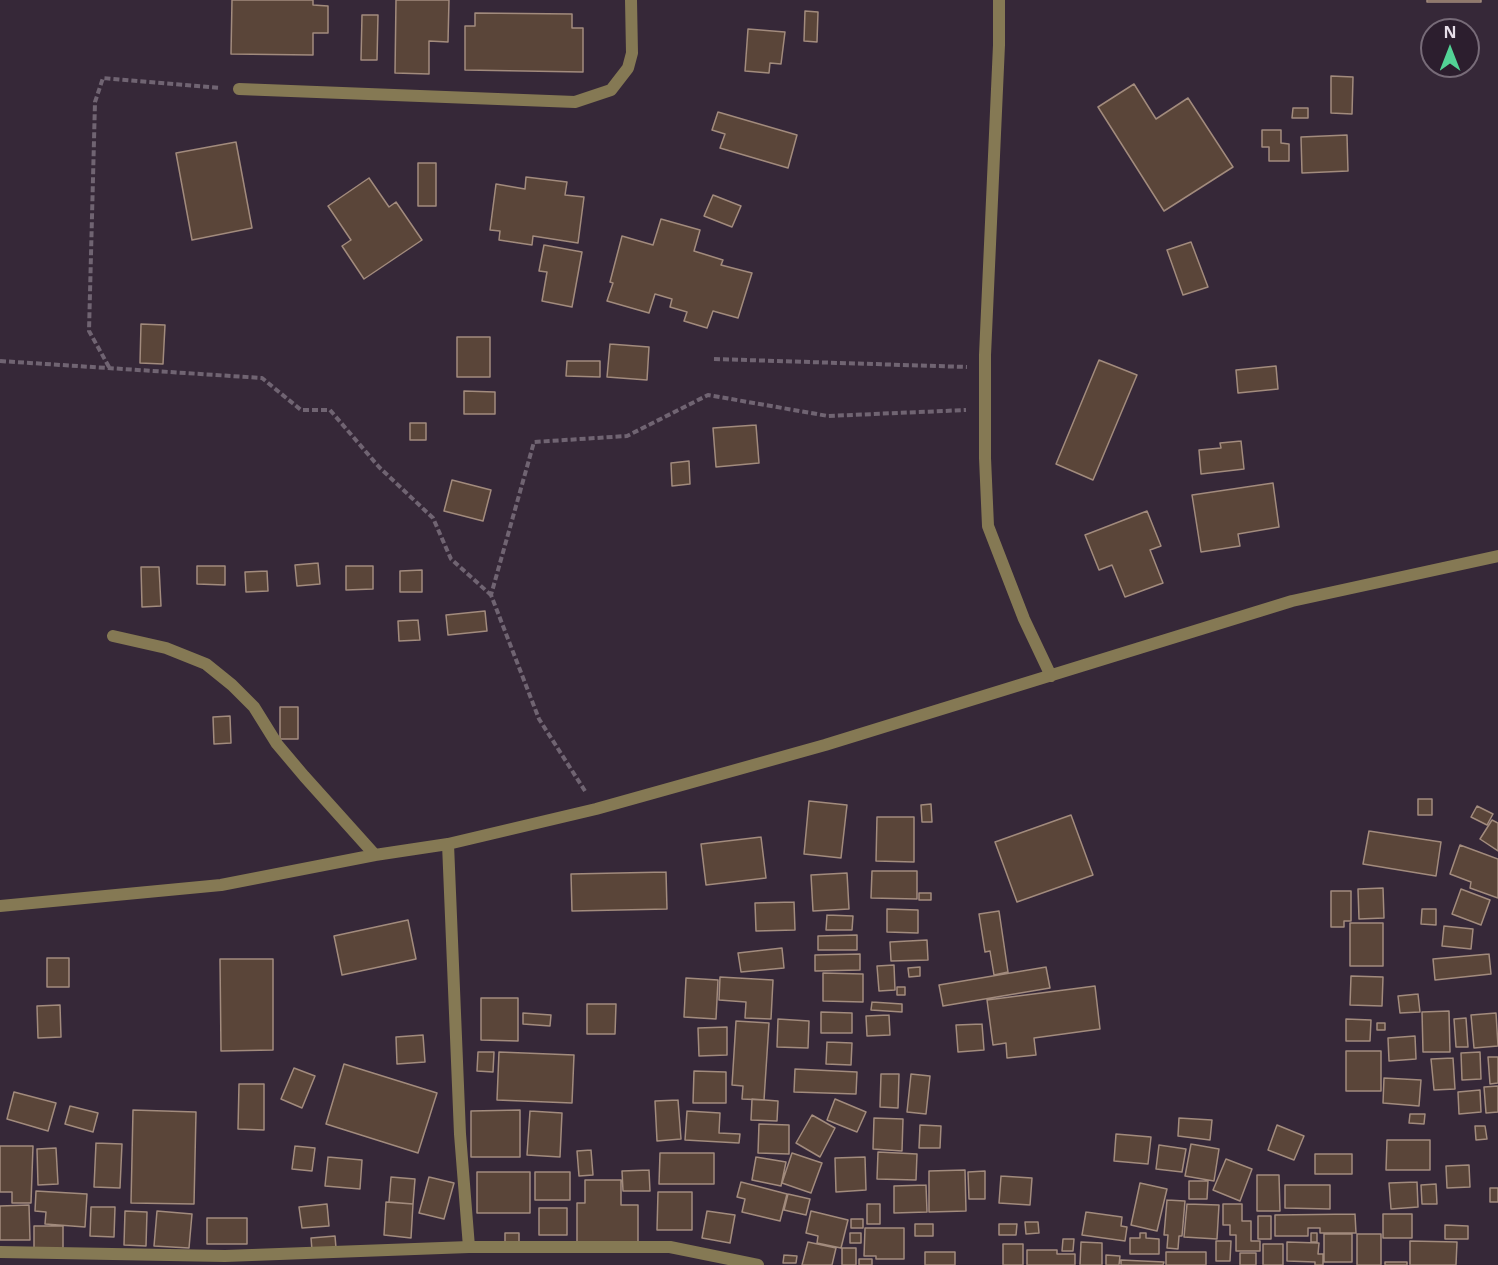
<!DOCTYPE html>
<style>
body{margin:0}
#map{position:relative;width:1498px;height:1265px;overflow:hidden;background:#362838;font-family:"Open Sans",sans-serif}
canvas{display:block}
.north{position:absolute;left:1420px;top:18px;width:60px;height:60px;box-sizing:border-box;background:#2c1e2e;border:2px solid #776b78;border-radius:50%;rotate:0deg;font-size:16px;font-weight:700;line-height:24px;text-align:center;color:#e7dee8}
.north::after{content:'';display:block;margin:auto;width:21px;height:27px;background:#53d396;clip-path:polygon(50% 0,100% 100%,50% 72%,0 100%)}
</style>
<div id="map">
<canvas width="1498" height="1265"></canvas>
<div class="north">N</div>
</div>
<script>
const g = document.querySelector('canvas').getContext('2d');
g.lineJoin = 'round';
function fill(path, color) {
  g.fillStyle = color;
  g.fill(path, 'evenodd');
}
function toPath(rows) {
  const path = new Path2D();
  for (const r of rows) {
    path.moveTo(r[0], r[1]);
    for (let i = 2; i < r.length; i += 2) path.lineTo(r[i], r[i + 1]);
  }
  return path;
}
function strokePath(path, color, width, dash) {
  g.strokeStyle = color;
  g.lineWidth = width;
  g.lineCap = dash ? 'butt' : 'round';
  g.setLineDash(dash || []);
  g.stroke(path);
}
const building = toPath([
 [232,0,313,0,313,5,328,6,328,33,313,33,313,55,231,54,232,0],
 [396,0,449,0,448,42,429,41,429,74,395,73,396,0],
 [1427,0,1481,0,1481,2,1427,2,1427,0],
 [805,11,818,12,817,42,804,41,805,11],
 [475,13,572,14,572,28,583,28,583,72,465,70,465,26,475,26,475,13],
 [362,15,378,15,377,60,361,60,362,15],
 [748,29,785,32,781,64,770,63,769,73,745,71,748,29],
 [1331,76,1353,77,1352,114,1331,113,1331,76],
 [1134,84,1156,119,1188,98,1233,167,1164,211,1098,107,1134,84],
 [1293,108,1308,108,1308,118,1292,118,1293,108],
 [718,112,797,135,788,168,720,148,725,134,712,130,718,112],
 [1262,130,1281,130,1281,143,1289,144,1289,161,1269,161,1269,147,1262,147,1262,130],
 [1347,135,1348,171,1302,173,1301,137,1347,135],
 [236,142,252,228,192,240,176,153,236,142],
 [418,163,436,163,436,206,418,206,418,163],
 [526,177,567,182,565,195,584,197,578,243,533,236,532,245,499,240,500,231,490,230,496,184,525,189,526,177],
 [369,178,389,207,396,202,422,240,364,279,342,246,351,240,328,206,369,178],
 [713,195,741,206,732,227,704,216,713,195],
 [661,219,700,230,694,251,723,260,721,265,752,273,738,318,713,311,707,328,684,321,687,312,670,307,672,299,655,294,649,313,607,301,613,283,610,282,622,236,653,245,661,219],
 [1191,242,1208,287,1183,295,1167,250,1191,242],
 [544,245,582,252,572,307,542,301,547,272,539,271,544,245],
 [141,324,165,325,163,364,140,363,141,324],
 [457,337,490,337,490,377,457,377,457,337],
 [610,344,649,347,647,380,607,377,610,344],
 [1099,360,1137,375,1093,480,1056,464,1099,360],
 [567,361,600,361,600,377,566,376,567,361],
 [1276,366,1278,389,1238,393,1236,370,1276,366],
 [464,391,495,392,495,414,464,414,464,391],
 [410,423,426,423,426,440,410,440,410,423],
 [756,425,759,463,716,467,713,428,756,425],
 [1241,441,1244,469,1201,474,1199,450,1221,448,1220,443,1241,441],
 [689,461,690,484,672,486,671,463,689,461],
 [452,480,491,490,483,521,444,511,452,480],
 [1273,483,1279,527,1238,534,1240,546,1201,552,1192,495,1273,483],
 [1147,511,1161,546,1150,550,1163,583,1125,597,1112,565,1099,570,1085,535,1147,511],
 [318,563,320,584,297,586,295,565,318,563],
 [197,566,225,566,225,585,197,584,197,566],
 [346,566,373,566,373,589,346,590,346,566],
 [141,567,159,567,161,606,142,607,141,567],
 [422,570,422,592,400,592,400,571,422,570],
 [267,571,268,591,246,592,245,572,267,571],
 [485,611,487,631,448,635,446,615,485,611],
 [418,620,420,640,399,641,398,621,418,620],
 [280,707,298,707,298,739,280,739,280,707],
 [230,716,231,743,214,744,213,717,230,716],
 [1418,799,1432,799,1432,815,1418,815,1418,799],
 [809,801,847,805,841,858,804,854,809,801],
 [931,804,932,822,922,822,921,805,931,804],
 [1477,806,1493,814,1487,825,1471,817,1477,806],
 [1071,815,1093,875,1017,902,995,842,1071,815],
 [877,817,914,817,914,862,876,861,877,817],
 [1492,820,1498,823,1498,851,1480,839,1492,820],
 [1369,831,1441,842,1436,876,1363,864,1369,831],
 [761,837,766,878,706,885,701,844,761,837],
 [1460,845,1498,859,1498,898,1470,888,1471,882,1450,874,1460,845],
 [872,871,917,871,917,899,871,898,872,871],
 [666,872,667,909,572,911,571,874,666,872],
 [847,873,849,909,813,911,811,875,847,873],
 [1383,888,1384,918,1359,919,1358,889,1383,888],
 [1461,889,1490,900,1481,925,1452,914,1461,889],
 [1331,891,1351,891,1351,921,1344,921,1344,927,1331,927,1331,891],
 [919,893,931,893,931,900,919,900,919,893],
 [794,902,795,930,756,931,755,903,794,902],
 [887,909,918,910,918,933,887,932,887,909],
 [1422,909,1436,909,1436,925,1421,924,1422,909],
 [999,911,1008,972,994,975,990,951,985,952,979,914,999,911],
 [827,915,853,916,852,930,826,930,827,915],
 [408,920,416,959,342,975,334,936,408,920],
 [1350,923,1383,923,1383,966,1350,966,1350,923],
 [1444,926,1473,929,1471,949,1442,946,1444,926],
 [857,935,857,950,818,950,818,936,857,935],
 [927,940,928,960,891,961,890,942,927,940],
 [782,948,784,968,741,972,738,953,782,948],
 [860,954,860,970,815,971,815,955,860,954],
 [1489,954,1491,974,1435,980,1433,959,1489,954],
 [47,958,69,958,69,987,47,987,47,958],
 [220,959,273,959,273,1050,221,1051,220,959],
 [894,965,895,990,879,991,877,966,894,965],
 [920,967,920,976,909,977,908,968,920,967],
 [1046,967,1050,988,943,1006,939,985,1046,967],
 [823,973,863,974,863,1002,823,1001,823,973],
 [1351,976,1383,977,1382,1006,1350,1005,1351,976],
 [720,977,773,980,771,1019,745,1018,746,1002,719,1000,720,977],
 [686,978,718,980,716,1019,684,1017,686,978],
 [1095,986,1100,1029,1034,1038,1036,1055,1007,1058,1006,1043,993,1045,987,1000,1095,986],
 [897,987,905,987,905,995,897,995,897,987],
 [1418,994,1420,1012,1400,1013,1398,996,1418,994],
 [481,998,518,998,518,1041,481,1040,481,998],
 [872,1002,902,1004,902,1012,871,1010,872,1002],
 [587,1004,616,1004,615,1034,587,1034,587,1004],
 [60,1005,61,1037,38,1038,37,1006,60,1005],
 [1449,1011,1450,1052,1423,1052,1422,1012,1449,1011],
 [821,1012,852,1013,852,1033,821,1033,821,1012],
 [523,1013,551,1015,550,1026,523,1024,523,1013],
 [1496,1013,1498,1046,1474,1048,1471,1015,1496,1013],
 [889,1015,890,1035,867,1036,866,1016,889,1015],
 [1466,1018,1468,1047,1456,1047,1454,1019,1466,1018],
 [778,1019,809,1021,808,1048,777,1047,778,1019],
 [1346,1019,1371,1020,1370,1041,1346,1041,1346,1019],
 [736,1021,769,1023,764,1100,742,1099,743,1086,732,1085,736,1021],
 [1377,1023,1385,1023,1385,1030,1377,1030,1377,1023],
 [982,1024,984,1050,958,1052,956,1025,982,1024],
 [727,1027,727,1055,699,1056,698,1028,727,1027],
 [423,1035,425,1062,397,1064,396,1037,423,1035],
 [1415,1036,1416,1059,1389,1061,1388,1038,1415,1036],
 [827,1042,852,1043,851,1065,826,1064,827,1042],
 [1346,1051,1381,1051,1381,1091,1346,1091,1346,1051],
 [478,1052,494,1052,493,1072,477,1071,478,1052],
 [499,1052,574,1055,572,1103,497,1100,499,1052],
 [1480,1052,1481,1079,1462,1080,1461,1053,1480,1052],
 [1488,1057,1498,1057,1498,1083,1490,1084,1488,1057],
 [1453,1058,1455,1089,1434,1090,1431,1059,1453,1058],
 [344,1064,437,1093,418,1153,326,1124,344,1064],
 [294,1068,315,1076,302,1108,281,1099,294,1068],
 [795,1069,857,1072,856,1094,794,1092,795,1069],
 [694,1071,726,1072,726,1103,693,1103,694,1071],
 [881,1074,899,1074,898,1108,880,1107,881,1074],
 [911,1074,930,1076,926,1114,907,1112,911,1074],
 [1384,1078,1421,1080,1419,1106,1383,1103,1384,1078],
 [239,1084,264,1084,264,1130,238,1129,239,1084],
 [1498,1086,1498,1112,1486,1113,1484,1087,1498,1086],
 [1480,1090,1481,1112,1459,1114,1458,1092,1480,1090],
 [14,1092,56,1103,48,1131,7,1119,14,1092],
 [752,1099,778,1101,777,1121,751,1120,752,1099],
 [835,1099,866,1112,857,1132,827,1120,835,1099],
 [678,1100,681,1139,657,1141,655,1101,678,1100],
 [70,1106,98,1113,93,1132,65,1124,70,1106],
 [133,1110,196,1112,194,1204,131,1203,133,1110],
 [520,1110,520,1157,471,1157,471,1111,520,1110],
 [530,1111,562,1113,560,1157,527,1155,530,1111],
 [687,1111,720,1113,719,1133,740,1134,739,1143,685,1140,687,1111],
 [1410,1114,1425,1114,1424,1124,1409,1123,1410,1114],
 [812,1115,835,1128,820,1157,796,1143,812,1115],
 [874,1118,903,1119,902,1151,873,1149,874,1118],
 [1179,1118,1212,1120,1210,1140,1178,1136,1179,1118],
 [759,1124,789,1125,789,1154,758,1153,759,1124],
 [920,1125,941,1126,940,1148,919,1148,920,1125],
 [1277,1125,1304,1136,1294,1160,1268,1150,1277,1125],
 [1475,1126,1485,1126,1487,1139,1476,1140,1475,1126],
 [1116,1134,1151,1137,1148,1164,1114,1161,1116,1134],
 [1387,1140,1430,1140,1430,1170,1386,1170,1387,1140],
 [96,1143,122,1144,120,1188,94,1187,96,1143],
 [1191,1144,1219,1149,1214,1181,1185,1176,1191,1144],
 [1159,1145,1186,1149,1182,1172,1156,1169,1159,1145],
 [0,1146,33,1146,31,1203,12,1203,12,1192,0,1192,0,1146],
 [295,1146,315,1148,312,1171,292,1169,295,1146],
 [56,1148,58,1184,38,1185,37,1149,56,1148],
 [591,1150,593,1175,579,1176,577,1151,591,1150],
 [878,1152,917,1154,916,1180,877,1179,878,1152],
 [660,1153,714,1153,714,1184,659,1184,660,1153],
 [792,1153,822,1163,811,1193,782,1183,792,1153],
 [1315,1154,1352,1154,1352,1174,1315,1174,1315,1154],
 [328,1157,362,1160,360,1189,325,1186,328,1157],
 [756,1157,786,1162,781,1186,752,1180,756,1157],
 [865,1157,866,1190,836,1192,835,1158,865,1157],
 [1226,1159,1252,1169,1240,1201,1213,1190,1226,1159],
 [1469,1165,1470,1187,1447,1188,1446,1166,1469,1165],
 [649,1170,650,1191,623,1191,622,1171,649,1170],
 [965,1170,966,1211,929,1212,929,1171,965,1170],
 [985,1171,985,1199,969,1199,968,1172,985,1171],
 [477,1172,530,1172,530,1213,477,1213,477,1172],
 [535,1172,570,1172,570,1200,535,1200,535,1172],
 [1257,1175,1279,1175,1280,1211,1257,1211,1257,1175],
 [1001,1176,1032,1178,1030,1205,999,1203,1001,1176],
 [391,1177,415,1179,413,1204,389,1202,391,1177],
 [429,1177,454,1183,444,1219,419,1213,429,1177],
 [585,1180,621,1180,621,1205,638,1205,638,1242,577,1242,577,1203,585,1203,585,1180],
 [1189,1181,1208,1181,1207,1199,1189,1199,1189,1181],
 [741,1182,787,1194,780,1221,742,1212,745,1199,737,1197,741,1182],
 [1417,1182,1418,1207,1391,1209,1389,1183,1417,1182],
 [1140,1183,1167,1189,1157,1231,1131,1225,1140,1183],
 [1436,1184,1437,1204,1422,1204,1421,1185,1436,1184],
 [926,1185,927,1212,894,1213,894,1186,926,1185],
 [1285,1185,1330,1185,1330,1209,1285,1208,1285,1185],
 [1490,1188,1498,1188,1498,1202,1490,1202,1490,1188],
 [36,1191,87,1194,85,1227,45,1224,46,1212,35,1211,36,1191],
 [658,1192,692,1192,692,1230,657,1230,658,1192],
 [788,1194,810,1199,806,1215,784,1210,788,1194],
 [1167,1200,1185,1201,1182,1236,1179,1236,1178,1249,1167,1248,1168,1235,1164,1235,1167,1200],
 [386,1202,413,1204,411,1238,384,1235,386,1202],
 [327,1204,329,1226,302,1228,299,1207,327,1204],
 [867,1204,880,1204,880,1224,867,1224,867,1204],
 [1187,1204,1219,1205,1217,1239,1184,1237,1187,1204],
 [1223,1204,1242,1204,1242,1221,1251,1221,1251,1241,1260,1241,1260,1251,1236,1251,1236,1235,1230,1235,1230,1225,1223,1225,1223,1204],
 [29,1205,30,1240,0,1240,0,1206,29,1205],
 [91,1207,115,1207,114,1237,90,1236,91,1207],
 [539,1208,567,1208,567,1235,539,1235,539,1208],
 [125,1211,147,1212,146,1246,124,1245,125,1211],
 [157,1211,192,1214,189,1248,154,1246,157,1211],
 [707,1211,735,1215,730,1243,702,1238,707,1211],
 [811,1211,848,1220,841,1248,817,1243,818,1236,806,1233,811,1211],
 [1086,1212,1122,1217,1121,1226,1127,1227,1125,1241,1082,1235,1086,1212],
 [1355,1214,1356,1233,1320,1233,1320,1228,1308,1228,1308,1236,1275,1236,1275,1215,1355,1214],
 [1383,1214,1412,1214,1412,1238,1383,1238,1383,1214],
 [1258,1216,1271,1216,1271,1239,1258,1239,1258,1216],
 [207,1218,247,1218,247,1244,207,1244,207,1218],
 [851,1219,863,1219,863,1228,851,1228,851,1219],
 [1025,1222,1038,1222,1039,1233,1026,1234,1025,1222],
 [915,1224,933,1224,933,1236,915,1236,915,1224],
 [999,1224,1017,1224,1016,1235,999,1235,999,1224],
 [1445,1225,1468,1226,1468,1239,1445,1239,1445,1225],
 [34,1226,63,1226,63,1250,34,1250,34,1226],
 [865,1228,904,1228,904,1259,876,1259,876,1256,864,1256,865,1228],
 [505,1233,519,1233,519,1242,505,1242,505,1233],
 [850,1233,861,1233,861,1243,850,1243,850,1233],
 [1140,1233,1146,1233,1146,1238,1159,1239,1159,1254,1130,1254,1130,1238,1140,1238,1140,1233],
 [1311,1233,1317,1233,1317,1242,1311,1242,1311,1233],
 [1324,1234,1352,1234,1352,1262,1324,1262,1324,1234],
 [1357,1234,1381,1234,1381,1265,1357,1265,1357,1234],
 [335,1236,336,1248,312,1250,311,1238,335,1236],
 [1063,1239,1074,1239,1073,1251,1062,1251,1063,1239],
 [1216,1241,1231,1241,1230,1261,1216,1261,1216,1241],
 [1410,1241,1457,1242,1456,1265,1410,1265,1410,1241],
 [808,1242,836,1248,832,1265,802,1265,808,1242],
 [1081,1242,1102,1243,1102,1265,1080,1265,1081,1242],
 [1287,1242,1319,1243,1318,1254,1323,1254,1323,1265,1315,1265,1315,1262,1287,1261,1287,1242],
 [1003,1244,1023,1244,1023,1265,1003,1265,1003,1244],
 [1263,1244,1283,1244,1283,1265,1263,1265,1263,1244],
 [842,1248,856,1248,856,1265,842,1265,842,1248],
 [1027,1250,1057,1250,1057,1254,1075,1254,1075,1265,1027,1265,1027,1250],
 [925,1252,955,1252,955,1265,925,1265,925,1252],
 [1166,1252,1206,1252,1206,1265,1166,1265,1166,1252],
 [1240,1253,1256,1253,1256,1265,1240,1265,1240,1253],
 [784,1255,797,1256,796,1263,783,1263,784,1255],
 [1106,1255,1120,1256,1119,1265,1106,1265,1106,1255],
 [859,1259,872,1259,872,1265,859,1265,859,1259],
 [1121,1260,1164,1262,1163,1265,1121,1265,1121,1260],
 [1385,1262,1407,1262,1407,1265,1385,1265,1385,1262]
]);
const path = toPath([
 [714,359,967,367],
 [0,361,262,378,301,410,330,410,379,467,433,518,451,559,491,595],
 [109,367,89,331,95,102,103,78,220,88],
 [585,791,539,719,491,595,534,442,627,436,708,395,828,416,966,410]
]);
const minor = toPath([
 [999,0,999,45,985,355,985,458,988,526,1024,619,1051,676],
 [239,89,575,102,611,90,628,68,632,53,631,0],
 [113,636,166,648,206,664,232,685,254,707,277,744,304,776,375,855],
 [448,844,460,1134,469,1247],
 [0,906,221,885,375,855,448,844,596,809,825,745,1292,601,1498,556],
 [0,1252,225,1256,469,1247,670,1247,758,1265]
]);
fill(building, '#5a4539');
strokePath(building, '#a28b7d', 1.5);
strokePath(path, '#706472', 4, [6, 3]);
strokePath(minor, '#857954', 12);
</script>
